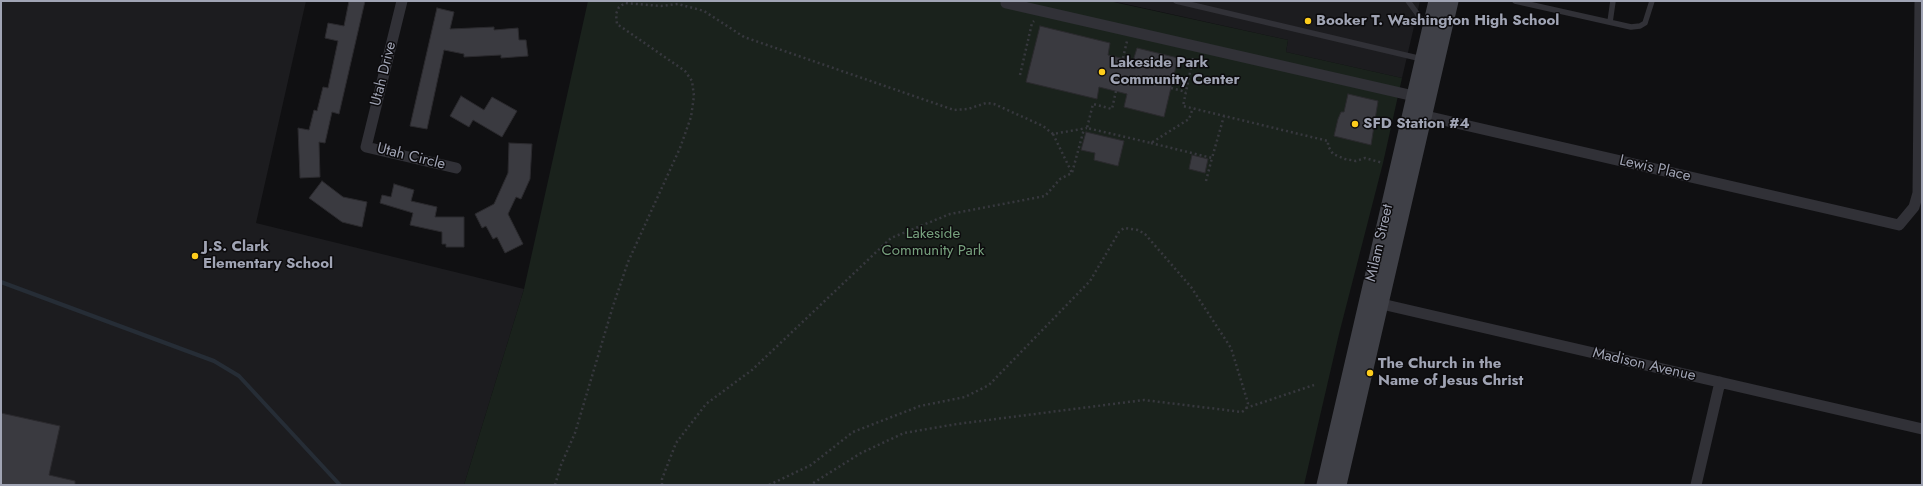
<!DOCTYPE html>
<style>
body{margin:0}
#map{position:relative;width:1923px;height:486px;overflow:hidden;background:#101012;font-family:Jost,sans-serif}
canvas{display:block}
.frame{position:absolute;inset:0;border:2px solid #a0a4b4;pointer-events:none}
</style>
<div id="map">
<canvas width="1923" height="486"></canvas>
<div class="frame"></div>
</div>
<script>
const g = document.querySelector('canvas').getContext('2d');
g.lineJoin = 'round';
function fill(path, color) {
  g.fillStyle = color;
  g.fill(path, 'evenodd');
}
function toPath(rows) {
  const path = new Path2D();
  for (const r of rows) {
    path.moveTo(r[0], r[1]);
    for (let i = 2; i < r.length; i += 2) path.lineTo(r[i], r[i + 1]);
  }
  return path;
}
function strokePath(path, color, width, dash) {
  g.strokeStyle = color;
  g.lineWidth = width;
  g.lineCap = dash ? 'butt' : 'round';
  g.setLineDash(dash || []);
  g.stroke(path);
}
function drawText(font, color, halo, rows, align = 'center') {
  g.font = font + ' Jost,sans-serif';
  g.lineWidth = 3;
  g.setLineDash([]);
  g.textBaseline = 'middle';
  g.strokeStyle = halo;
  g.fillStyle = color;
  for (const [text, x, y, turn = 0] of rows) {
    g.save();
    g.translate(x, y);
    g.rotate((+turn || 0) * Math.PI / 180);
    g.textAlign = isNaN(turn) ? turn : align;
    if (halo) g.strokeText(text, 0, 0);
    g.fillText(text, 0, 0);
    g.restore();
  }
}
const built = toPath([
 [1,1,306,1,256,223,524,289,464,485,1,485],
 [1112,1,1420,1,1402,78,1286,52,1288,40]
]);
const green = toPath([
 [588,1,1109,1,1288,40,1286,52,1402,78,1383,163,1339,334,1304,485,464,485,524,289]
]);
const stream = toPath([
 [1,282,214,361,239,376,340,485]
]);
const building = toPath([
 [349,1,365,1,339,114,332,112,325,143,319,142,320,177,300,178,298,128,309,130,314,110,317,111,323,87,328,88,338,41,325,38,328,23,344,26,349,1],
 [437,8,454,12,450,29,494,27,494,30,518,28,519,40,526,40,528,56,501,58,501,55,464,57,464,54,444,50,427,129,410,126,437,8],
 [1040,26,1110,43,1108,55,1133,61,1137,48,1178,58,1164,117,1124,107,1127,94,1099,87,1097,99,1026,82,1040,26],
 [1348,94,1378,101,1371,145,1334,136,1338,119,1341,112,1344,112,1348,94],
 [461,96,484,110,492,97,517,111,502,137,473,120,469,127,450,116,461,96],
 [1086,132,1124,141,1118,166,1094,160,1095,153,1081,150,1086,132],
 [509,143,532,144,530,179,521,199,516,197,508,214,523,244,505,253,497,237,493,239,486,226,482,228,475,214,494,204,508,173,509,143],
 [1192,155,1208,159,1205,173,1189,169,1192,155],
 [322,181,343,197,367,202,362,227,342,222,309,198,322,181],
 [394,184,414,190,411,201,437,207,435,217,464,217,464,247,446,247,446,244,442,244,442,232,410,225,413,213,380,203,382,195,391,197,394,184],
 [1,413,60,426,49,475,75,481,75,485,1,485,1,413]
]);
const path = toPath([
 [1123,58,1127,41],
 [1193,58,1183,106,1328,141,1328,146,1333,154,1345,159,1356,161,1365,158,1383,163],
 [1020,75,1032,23,1034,21],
 [1171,88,1186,92],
 [1116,91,1112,109,1093,104,1087,128,1151,143,1189,119,1193,108],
 [1053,134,1072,173],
 [1151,143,1212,158,1224,116],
 [1206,181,1212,158],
 [1246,408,1314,385],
 [555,485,561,465,575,433,613,306,628,262,680,148,691,117,694,96,692,81,685,71,617,24,616,14,619,7,625,3,661,6,678,4,704,11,744,37,954,110,968,109,986,103,994,104,1043,126,1053,134,1087,128],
 [662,485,662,479,676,443,706,404,752,370,891,238,950,214,1045,196,1060,179,1072,173,1084,129],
 [769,485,811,465,853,432,920,406,965,397,989,385,1090,281,1119,232,1124,228,1138,230,1145,234,1191,287,1231,348,1248,403,1246,409,1242,412,1144,400,957,424,904,433,861,453,810,485]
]);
const lane = toPath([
 [1176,1,1422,59],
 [1408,1,1427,27],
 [1515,1,1631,27,1640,26,1645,23,1652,1],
 [1610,22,1613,1]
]);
const street = toPath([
 [402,1,366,147,456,168],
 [1006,3,1414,96],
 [1417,114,1899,225,1914,207,1918,193,1920,1],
 [1373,302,1922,429],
 [1696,485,1720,382]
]);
const secondary = toPath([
 [1324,485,1436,1],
 [1339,485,1451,1]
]);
const markers = [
 [1308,21,4,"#fecd1c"],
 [1102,72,4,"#fecd1c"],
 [1355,124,4,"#fecd1c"],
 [195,256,4,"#fecd1c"],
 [1370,373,4,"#fecd1c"]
];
const poiNames = [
 ["Booker T. Washington High School",1316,21],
 ["Lakeside Park",1110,63],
 ["Community Center",1110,80],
 ["SFD Station #4",1363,124],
 ["J.S. Clark",203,247],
 ["Elementary School",203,264],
 ["The Church in the",1378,364],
 ["Name of Jesus Christ",1378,381]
];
const streetNames = [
 ["Utah Drive",384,74,-76],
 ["Utah Circle",411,157,14],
 ["Lewis Place",1655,169,13],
 ["Milam Street",1380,243,-77],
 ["Madison Avenue",1644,365,13]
];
const parkNames = [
 ["Lakeside",933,234],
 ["Community Park",933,251]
];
fill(built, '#1c1c1f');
fill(green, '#1a221c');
strokePath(stream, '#262d36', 4);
fill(building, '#3a3a40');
strokePath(building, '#2b2a2e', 1);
strokePath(path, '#37383e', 2.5, [2, 3]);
strokePath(lane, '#313137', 5.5);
strokePath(street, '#313137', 11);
strokePath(secondary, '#3f4047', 15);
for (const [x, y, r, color] of markers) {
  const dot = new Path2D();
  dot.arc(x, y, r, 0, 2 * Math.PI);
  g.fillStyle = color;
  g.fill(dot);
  strokePath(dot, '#0c0b0d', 1.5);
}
drawText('bold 15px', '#a0a4b4', '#0c0b0d', poiNames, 'left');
drawText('15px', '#a0a4b4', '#0c0b0d', streetNames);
drawText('15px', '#76a07d', '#0c0b0d', parkNames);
</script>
